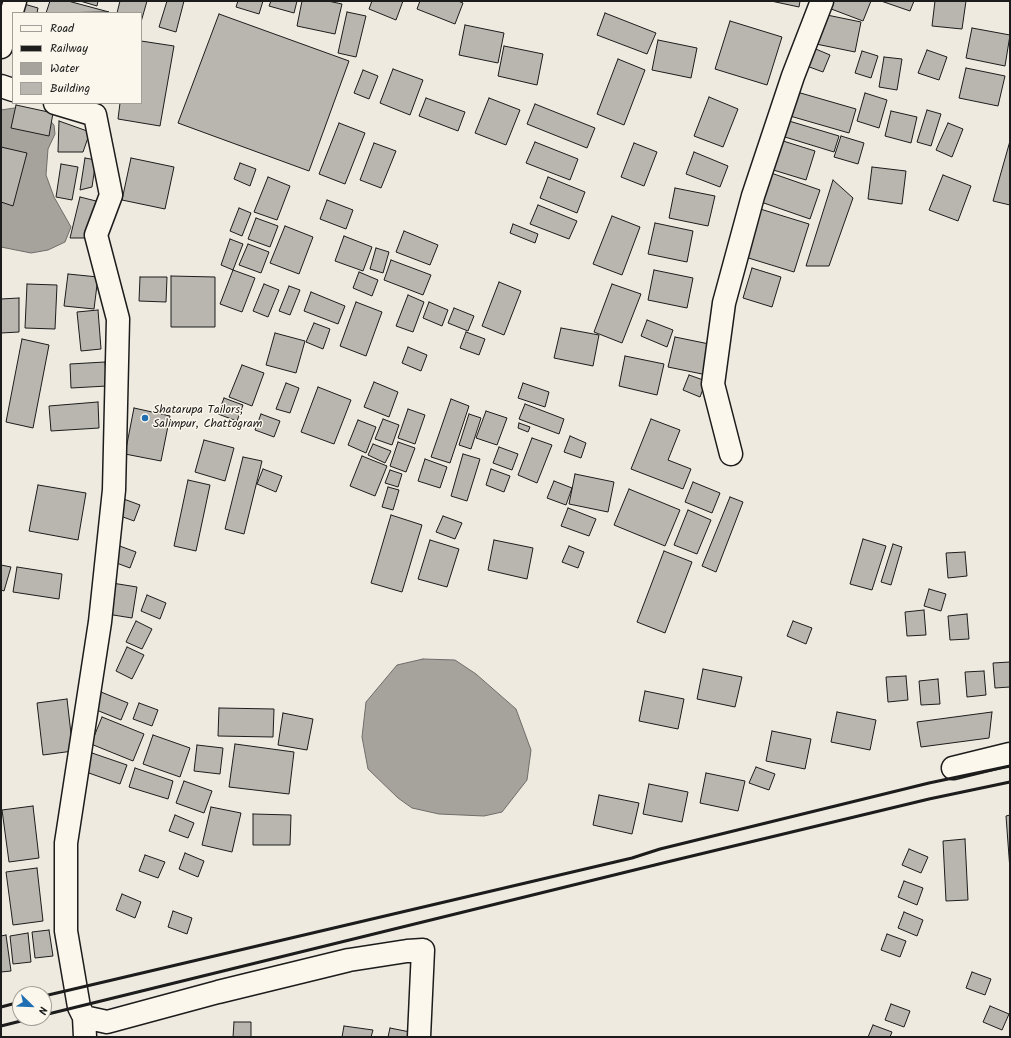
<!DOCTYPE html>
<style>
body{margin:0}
#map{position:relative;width:1011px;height:1038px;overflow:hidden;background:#eeeadf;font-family:Kalam,sans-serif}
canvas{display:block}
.frame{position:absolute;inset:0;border:2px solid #1c1c1c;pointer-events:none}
.legend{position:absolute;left:12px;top:12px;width:130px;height:92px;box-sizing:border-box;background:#fbf7ec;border:1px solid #a29f99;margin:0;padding:5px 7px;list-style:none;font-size:12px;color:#1c1c1c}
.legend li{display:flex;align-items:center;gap:8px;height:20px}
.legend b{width:20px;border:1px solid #a29f99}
.north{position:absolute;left:12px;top:986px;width:40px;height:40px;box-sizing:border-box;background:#fbf7ec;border:1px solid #a29f99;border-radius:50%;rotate:113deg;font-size:11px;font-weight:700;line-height:16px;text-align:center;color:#1c1c1c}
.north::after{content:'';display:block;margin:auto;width:14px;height:18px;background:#1f6fb2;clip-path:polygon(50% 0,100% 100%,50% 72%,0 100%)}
</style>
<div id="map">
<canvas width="1011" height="1038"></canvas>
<div class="frame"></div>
<ul class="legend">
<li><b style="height:5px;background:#fbf7ec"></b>Road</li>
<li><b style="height:5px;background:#1c1c1c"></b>Railway</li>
<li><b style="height:11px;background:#a6a39d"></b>Water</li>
<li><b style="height:11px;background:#b9b6af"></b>Building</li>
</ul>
<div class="north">N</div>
</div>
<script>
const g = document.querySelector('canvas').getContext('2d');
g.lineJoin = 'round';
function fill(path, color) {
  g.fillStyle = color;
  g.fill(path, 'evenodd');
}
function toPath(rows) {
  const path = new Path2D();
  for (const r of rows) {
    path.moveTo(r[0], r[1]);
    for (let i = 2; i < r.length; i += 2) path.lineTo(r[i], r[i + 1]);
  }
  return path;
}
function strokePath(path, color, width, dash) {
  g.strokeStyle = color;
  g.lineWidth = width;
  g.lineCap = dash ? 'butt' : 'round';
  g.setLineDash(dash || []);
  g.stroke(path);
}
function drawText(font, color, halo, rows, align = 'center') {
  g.font = font + ' Kalam,sans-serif';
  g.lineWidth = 3;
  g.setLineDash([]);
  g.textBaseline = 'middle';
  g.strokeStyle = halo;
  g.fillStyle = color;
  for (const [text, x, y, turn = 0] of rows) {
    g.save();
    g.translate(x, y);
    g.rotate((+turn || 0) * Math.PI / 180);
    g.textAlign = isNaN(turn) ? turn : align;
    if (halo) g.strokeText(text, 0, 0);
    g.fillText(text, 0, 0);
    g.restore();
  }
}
const water = toPath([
 [21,107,46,116,54,125,55,134,48,149,46,175,54,197,71,227,65,242,48,250,31,253,1,247,1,110,21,107],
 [423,659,455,660,476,674,516,709,531,750,527,780,502,812,484,816,439,814,412,808,398,798,368,769,362,737,366,702,397,665,423,659]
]);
const building = toPath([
 [50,1,68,1,109,12,46,13,50,1],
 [80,1,98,1,97,6,80,1],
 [120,1,147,1,141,22,141,13,117,13,120,1],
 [167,1,184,1,176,32,159,27,167,1],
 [238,1,263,1,259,14,236,7,238,1],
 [271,1,297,1,294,13,269,6,271,1],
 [302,1,328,1,342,4,335,34,297,26,302,1],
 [372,1,403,1,396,20,369,9,372,1],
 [420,1,458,1,463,3,455,24,417,9,420,1],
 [771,1,800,1,799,7,771,1],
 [828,1,871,1,863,21,826,7,828,1],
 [881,1,914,1,910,11,881,1],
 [935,1,966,1,962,29,932,26,935,1],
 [17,2,38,8,37,13,14,13,17,2],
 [347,12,366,16,356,57,338,53,347,12],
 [605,13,656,33,647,54,597,35,605,13],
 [219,14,349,61,309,171,178,123,219,14],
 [822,14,861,22,855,52,816,44,822,14],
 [730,21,782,37,767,85,715,69,730,21],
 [465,25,504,33,498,63,459,55,465,25],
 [972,28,1010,35,1005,66,966,58,972,28],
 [658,40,697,48,691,78,652,70,658,40],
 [141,41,174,46,160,126,118,119,120,103,141,103,141,41],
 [504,46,543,54,537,85,498,76,504,46],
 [811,47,830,55,823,72,804,65,811,47],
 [927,50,947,57,939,80,918,73,927,50],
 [862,51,878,56,871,78,855,73,862,51],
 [884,57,902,59,897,90,879,87,884,57],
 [618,59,645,70,624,125,597,114,618,59],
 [966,68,1005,76,998,106,959,98,966,68],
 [393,69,423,80,410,115,380,103,393,69],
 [363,70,378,76,369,99,354,93,363,70],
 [797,92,856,109,849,133,790,116,797,92],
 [865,93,887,100,879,128,857,121,865,93],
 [709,97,738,109,723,147,694,136,709,97],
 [426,98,465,112,458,131,419,116,426,98],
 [489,98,520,110,506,145,475,133,489,98],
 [535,104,595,128,587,148,527,124,535,104],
 [16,105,53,113,49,136,11,128,16,105],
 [927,110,941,114,931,146,917,142,927,110],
 [891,111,917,117,911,143,885,136,891,111],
 [59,121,90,132,83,152,58,152,59,121],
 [789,121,839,136,834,152,785,137,789,121],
 [339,123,365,133,345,184,319,174,339,123],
 [948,123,963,129,952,157,936,150,948,123],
 [841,136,864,143,858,164,834,157,841,136],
 [780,140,815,151,806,180,770,169,780,140],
 [1010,141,1010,205,993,201,1010,141],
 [535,142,578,159,570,180,526,163,535,142],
 [374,143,396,151,381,188,360,180,374,143],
 [634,143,657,152,644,186,621,177,634,143],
 [1,147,27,153,13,206,1,202,1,147],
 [694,152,728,166,720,187,686,174,694,152],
 [85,158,96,160,92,187,80,190,85,158],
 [131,158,174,167,165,209,122,200,131,158],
 [240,163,256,169,250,186,234,179,240,163],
 [61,164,78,167,72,200,56,197,61,164],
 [872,167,906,171,902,204,868,199,872,167],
 [771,173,820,190,810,219,761,202,771,173],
 [943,175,971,186,958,221,929,210,943,175],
 [268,177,290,186,277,220,254,212,268,177],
 [548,177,585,192,577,213,540,198,548,177],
 [833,180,853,198,829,266,806,266,833,180],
 [675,188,715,196,708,226,669,218,675,188],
 [80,197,96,201,87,238,70,238,80,197],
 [327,200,353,210,346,229,320,219,327,200],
 [538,205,577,221,569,239,530,224,538,205],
 [239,208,251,213,242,236,230,231,239,208],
 [757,208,809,224,794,272,742,256,757,208],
 [612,216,640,227,622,275,593,264,612,216],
 [256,218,278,226,270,247,248,239,256,218],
 [655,223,693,231,687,262,648,254,655,223],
 [513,224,538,234,535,243,510,233,513,224],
 [285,226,313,237,299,274,270,263,285,226],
 [404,231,438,245,430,265,396,252,404,231],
 [344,236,372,247,363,271,335,261,344,236],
 [230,239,243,244,233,270,221,265,230,239],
 [248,244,269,252,261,273,239,265,248,244],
 [376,248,389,252,383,273,370,269,376,248],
 [391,260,431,275,423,295,384,280,391,260],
 [752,268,781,277,772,307,743,298,752,268],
 [233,270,255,278,242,312,220,304,233,270],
 [654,270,693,278,687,308,648,300,654,270],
 [359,272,378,280,372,296,353,288,359,272],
 [68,274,98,277,94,309,64,306,68,274],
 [171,276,215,277,215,327,171,327,171,276],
 [140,277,167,277,166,302,139,301,140,277],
 [499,282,521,291,504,335,482,326,499,282],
 [27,284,57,285,55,329,25,328,27,284],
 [264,284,279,290,268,317,253,311,264,284],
 [612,284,641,294,622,343,594,332,612,284],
 [289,286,300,290,290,315,279,311,289,286],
 [311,292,345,306,338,324,304,311,311,292],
 [408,295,424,302,413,332,396,326,408,295],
 [19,298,19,332,1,333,1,299,19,298],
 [356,302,382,312,366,356,340,346,356,302],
 [429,302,448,310,442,326,423,318,429,302],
 [454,308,474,316,468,331,448,323,454,308],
 [98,310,101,349,81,351,77,312,98,310],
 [647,320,673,330,667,347,641,336,647,320],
 [314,323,330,329,323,349,306,342,314,323],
 [561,328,599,335,593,366,554,358,561,328],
 [466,332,485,339,479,355,460,348,466,332],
 [275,333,305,341,296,373,266,365,275,333],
 [675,337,714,345,707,375,668,367,675,337],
 [22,339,49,345,33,428,6,422,22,339],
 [408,347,427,355,421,371,402,363,408,347],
 [625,356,664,364,657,395,619,386,625,356],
 [105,362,107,386,71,388,70,364,105,362],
 [242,365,264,373,252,406,229,397,242,365],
 [689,375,706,381,700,397,683,390,689,375],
 [374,382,398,392,389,417,364,407,374,382],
 [286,383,299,388,290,413,276,409,286,383],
 [523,383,549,392,545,407,518,398,523,383],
 [318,387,351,400,334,444,301,432,318,387],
 [224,398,243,405,237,421,218,414,224,398],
 [451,399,469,406,450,463,431,457,451,399],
 [98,402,99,428,51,431,49,406,98,402],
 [525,404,564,419,559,434,519,419,525,404],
 [134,408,170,416,161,461,125,454,134,408],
 [408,409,425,415,415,444,398,438,408,409],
 [486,411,507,418,497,445,476,438,486,411],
 [261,414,280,421,274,437,255,430,261,414],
 [469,414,481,418,471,449,459,445,469,414],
 [383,419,399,425,392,445,375,439,383,419],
 [651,419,680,430,668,460,691,469,683,489,631,469,651,419],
 [358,420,376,427,366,453,348,445,358,420],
 [519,423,530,427,528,432,518,428,519,423],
 [570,436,586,443,581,458,564,452,570,436],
 [532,438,552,445,537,483,518,475,532,438],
 [204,440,234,448,225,481,195,472,204,440],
 [398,442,415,448,406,472,390,466,398,442],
 [373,444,391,451,385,463,368,455,373,444],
 [499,447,518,454,512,470,493,463,499,447],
 [463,454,480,459,467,501,451,496,463,454],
 [362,456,387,466,375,496,350,486,362,456],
 [243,457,262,461,244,534,225,529,243,457],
 [425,459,447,467,440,488,418,481,425,459],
 [263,469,282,476,276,492,257,484,263,469],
 [491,469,510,476,504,492,486,485,491,469],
 [390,470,402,474,398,487,385,483,390,470],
 [575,474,614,482,608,512,569,504,575,474],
 [188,480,210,485,196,551,174,546,188,480],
 [554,481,572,488,566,505,547,498,554,481],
 [693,482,720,493,712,513,685,502,693,482],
 [38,485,86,493,78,540,29,531,38,485],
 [388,487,399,490,393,510,382,507,388,487],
 [629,489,680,510,665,546,614,525,629,489],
 [730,497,743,502,716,572,702,566,730,497],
 [121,498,140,505,134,521,115,514,121,498],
 [568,508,596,519,589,536,561,526,568,508],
 [688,510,711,520,697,554,674,545,688,510],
 [391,515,422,525,402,592,371,583,391,515],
 [443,516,462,523,455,539,436,532,443,516],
 [863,539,886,546,872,590,850,584,863,539],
 [430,540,459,549,447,587,418,579,430,540],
 [494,540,533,548,527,579,488,570,494,540],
 [893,544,902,547,891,585,881,582,893,544],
 [117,545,136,552,130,568,111,561,117,545],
 [569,546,584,552,578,568,562,562,569,546],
 [664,551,692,562,665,633,637,622,664,551],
 [965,552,967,576,948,578,946,553,965,552],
 [1,565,11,567,4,591,1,590,1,565],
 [17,567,62,574,59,599,13,592,17,567],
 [112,583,137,587,132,618,107,614,112,583],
 [929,589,946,594,941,611,924,606,929,589],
 [147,595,166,603,160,619,141,611,147,595],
 [924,610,926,635,907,636,905,612,924,610],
 [967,614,969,639,950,640,948,616,967,614],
 [136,621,152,629,142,649,126,642,136,621],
 [793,621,812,628,806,644,787,636,793,621],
 [127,647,144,655,132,679,116,671,127,647],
 [1010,662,1010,687,995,688,993,663,1010,662],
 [703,669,742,677,735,707,697,699,703,669],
 [984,671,986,695,967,697,965,672,984,671],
 [906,676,908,700,888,702,886,677,906,676],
 [938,679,940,704,921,705,919,681,938,679],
 [645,691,684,699,678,729,639,721,645,691],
 [101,692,128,703,121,720,94,709,101,692],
 [67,699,73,751,43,755,37,703,67,699],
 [139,703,158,710,152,726,133,719,139,703],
 [219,708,274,709,273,737,218,736,219,708],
 [837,712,876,720,870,750,831,742,837,712],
 [992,712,989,738,921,747,917,722,992,712],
 [283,713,313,719,307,750,278,745,283,713],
 [102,717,144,734,133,761,91,744,102,717],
 [772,731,811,739,805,769,766,761,772,731],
 [153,735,190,748,180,777,143,764,153,735],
 [235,744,294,752,289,794,229,787,235,744],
 [197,745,223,748,220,774,194,771,197,745],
 [92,753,127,765,120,784,86,772,92,753],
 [756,767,775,774,769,790,749,783,756,767],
 [135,768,173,781,168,799,129,787,135,768],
 [706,773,745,781,738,811,700,803,706,773],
 [184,781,212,791,204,813,176,803,184,781],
 [649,784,688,792,682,822,643,814,649,784],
 [599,795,639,803,632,834,593,825,599,795],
 [33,806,39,858,9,862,2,810,33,806],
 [211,807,241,813,232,852,202,845,211,807],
 [253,814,291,815,290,845,253,845,253,814],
 [175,815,194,823,188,838,169,831,175,815],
 [1010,815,1010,870,1006,816,1010,815],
 [965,839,968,900,946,901,943,841,965,839],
 [909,849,928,857,921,873,902,865,909,849],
 [185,853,204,861,198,877,179,869,185,853],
 [145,855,165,862,158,878,139,871,145,855],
 [37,868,43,921,13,925,6,872,37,868],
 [904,881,923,888,917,905,898,897,904,881],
 [122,894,141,902,135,918,116,910,122,894],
 [173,911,192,918,187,934,168,927,173,911],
 [904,912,923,920,917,936,898,928,904,912],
 [49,930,53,956,35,958,32,932,49,930],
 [28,933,31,962,13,964,10,936,28,933],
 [887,934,906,941,900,957,881,950,887,934],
 [6,935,11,971,1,972,1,936,6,935],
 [972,972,991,979,985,995,966,988,972,972],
 [891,1004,910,1011,904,1027,885,1020,891,1004],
 [990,1006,1009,1014,1002,1030,983,1022,990,1006],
 [234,1022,251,1022,251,1037,233,1037,234,1022],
 [873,1025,892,1032,890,1037,868,1037,873,1025],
 [344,1026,373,1030,371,1037,342,1037,344,1026],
 [390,1028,410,1032,409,1037,388,1037,390,1028]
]);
const street = toPath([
 [1,47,15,1],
 [1,86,13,90],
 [55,103,95,115,111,195,96,235,118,319,114,490,100,622,66,843,66,931,79,1007,84,1017,107,1022,218,992,349,960,407,951,423,950,419,1037],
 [731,454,713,384,724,303,753,196,793,76,822,1],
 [953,768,1010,754],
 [84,1017,85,1037]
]);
const rail = toPath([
 [44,996,632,858,660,849,929,783,1010,766],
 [1,1007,20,1002],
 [44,1015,667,862,929,799,1010,782],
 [1,1026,33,1018]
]);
const markers = [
 [145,418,4,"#1f6fb2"]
];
const poiNames = [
 ["Shatarupa Tailors,",153,411],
 ["Salimpur, Chattogram",153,425]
];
fill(water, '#a6a39d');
strokePath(water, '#6f6d69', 1);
fill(building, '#b9b6af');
strokePath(building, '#1c1c1c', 1);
strokePath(street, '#1c1c1c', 25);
strokePath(street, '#fbf7ec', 22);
strokePath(rail, '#1c1c1c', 3);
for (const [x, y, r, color] of markers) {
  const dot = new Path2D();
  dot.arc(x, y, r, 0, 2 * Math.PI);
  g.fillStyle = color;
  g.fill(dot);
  strokePath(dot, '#fbf7ec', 1.5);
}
drawText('12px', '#1c1c1c', '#fbf7ec', poiNames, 'left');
</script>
